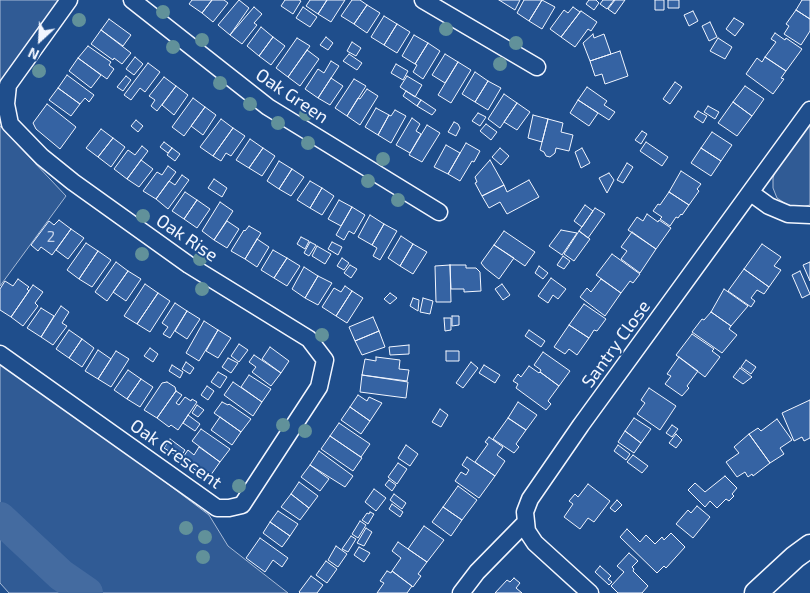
<!DOCTYPE html>
<style>
body{margin:0}
#map{position:relative;width:810px;height:593px;overflow:hidden;background:#1f4e8c;font-family:"Exo 2",sans-serif}
canvas{display:block}
.north{position:absolute;left:15px;top:15px;width:50px;height:50px;-webkit-text-stroke:4px #1f4e8c;paint-order:stroke;rotate:205deg;font-size:14px;font-weight:700;line-height:20px;text-align:center;color:#f2f6ff}
.north::after{content:'';display:block;margin:auto;width:18px;height:22px;background:#f2f6ff;clip-path:polygon(50% 0,100% 100%,50% 72%,0 100%)}
</style>
<div id="map">
<canvas width="810" height="593"></canvas>
<div class="north">N</div>
</div>
<script>
const g = document.querySelector('canvas').getContext('2d');
g.lineJoin = 'round';
function fill(path, color) {
  g.fillStyle = color;
  g.fill(path, 'evenodd');
}
function toPath(rows) {
  const path = new Path2D();
  for (const r of rows) {
    path.moveTo(r[0], r[1]);
    for (let i = 2; i < r.length; i += 2) path.lineTo(r[i], r[i + 1]);
  }
  return path;
}
function strokePath(path, color, width, dash) {
  g.strokeStyle = color;
  g.lineWidth = width;
  g.lineCap = dash ? 'butt' : 'round';
  g.setLineDash(dash || []);
  g.stroke(path);
}
function drawText(font, color, halo, rows, align = 'center') {
  g.font = font + ' "Exo 2",sans-serif';
  g.lineWidth = 4;
  g.setLineDash([]);
  g.textBaseline = 'middle';
  g.strokeStyle = halo;
  g.fillStyle = color;
  for (const [text, x, y, turn = 0] of rows) {
    g.save();
    g.translate(x, y);
    g.rotate((+turn || 0) * Math.PI / 180);
    g.textAlign = isNaN(turn) ? turn : align;
    if (halo) g.strokeText(text, 0, 0);
    g.fillText(text, 0, 0);
    g.restore();
  }
}
const built = toPath([
 [0,0,62,0,0,91,0,0],
 [810,121,810,205,798,208,786,204,777,198,773,188,773,178,776,168,810,121],
 [0,126,66,196,0,286,0,126],
 [0,358,209,515,228,546,288,593,9,593,0,583,0,358]
]);
const river = toPath([
 [0,518,61,575,87,593]
]);
const building = toPath([
 [192,0,212,0,202,13,189,4,192,0],
 [212,0,224,0,228,3,213,22,202,13,212,0],
 [239,0,249,8,230,35,218,25,239,0],
 [285,0,299,0,301,1,293,14,281,6,285,0],
 [310,0,327,0,318,14,306,6,310,0],
 [327,0,345,0,331,22,318,14,327,0],
 [352,0,360,0,367,5,354,24,341,16,352,0],
 [499,0,520,0,515,10,499,0],
 [524,0,542,0,529,21,517,13,524,0],
 [542,0,555,7,542,29,529,21,542,0],
 [589,0,596,0,599,3,594,10,586,4,589,0],
 [603,0,614,0,607,9,600,4,603,0],
 [615,0,625,0,615,14,608,9,615,0],
 [655,0,664,0,664,10,655,10,655,0],
 [668,0,679,0,679,8,668,8,668,0],
 [802,0,810,0,810,19,796,10,802,0],
 [367,5,380,13,367,33,354,24,367,5],
 [254,7,262,14,254,23,257,25,242,44,230,35,254,7],
 [303,7,317,17,310,27,296,18,303,7],
 [573,7,580,12,561,37,550,29,564,10,568,13,573,7],
 [796,10,810,19,810,31,801,45,784,34,789,26,786,24,796,10],
 [581,11,597,22,591,31,588,29,575,47,561,37,581,11],
 [693,11,698,21,689,26,684,15,693,11],
 [384,16,397,24,384,45,371,37,384,16],
 [734,18,744,24,735,36,726,29,734,18],
 [109,19,131,35,123,46,101,30,109,19],
 [710,22,717,37,709,41,702,26,710,22],
 [397,24,410,32,397,53,384,45,397,24],
 [261,27,273,37,259,56,247,46,261,27],
 [101,30,131,53,122,64,114,58,113,60,91,44,101,30],
 [775,33,785,40,786,38,802,49,786,71,765,57,776,42,771,39,775,33],
 [593,34,594,38,604,34,611,54,590,61,583,43,593,34],
 [414,35,428,43,415,64,402,56,414,35],
 [273,37,285,46,271,65,259,56,273,37],
 [326,37,333,43,328,50,320,45,326,37],
 [297,38,310,46,288,77,276,68,297,38],
 [718,38,732,47,725,59,710,51,718,38],
 [352,42,361,48,356,56,347,51,352,42],
 [428,43,440,51,423,79,413,72,417,65,415,64,428,43],
 [88,46,111,62,109,65,114,69,107,79,78,58,88,46],
 [307,50,319,59,300,86,288,77,307,50],
 [620,51,628,76,605,84,602,74,595,76,590,61,620,51],
 [349,54,362,63,357,70,343,61,349,54],
 [445,54,458,62,445,83,432,75,445,54],
 [135,57,143,64,134,75,126,69,135,57],
 [765,57,786,71,781,78,784,79,773,94,746,74,757,58,762,62,765,57],
 [78,58,101,75,91,88,69,71,78,58],
 [331,61,339,66,318,98,305,89,318,69,324,73,331,61],
 [458,62,471,70,451,103,438,95,458,62],
 [148,63,160,72,145,92,140,88,131,100,124,95,148,63],
 [396,64,408,71,403,80,391,73,396,64],
 [475,72,488,81,475,102,462,94,475,72],
 [67,75,94,95,89,102,85,98,80,104,58,88,67,75],
 [126,76,131,80,123,91,117,87,126,76],
 [407,76,422,85,415,97,400,87,407,76],
 [164,77,176,86,157,111,151,106,155,100,149,96,164,77],
 [331,78,343,86,330,105,318,98,331,78],
 [354,79,366,86,347,116,335,108,354,79],
 [488,81,501,88,488,110,475,102,488,81],
 [675,82,682,87,670,104,663,99,675,82],
 [176,86,188,95,174,115,162,105,176,86],
 [745,86,764,99,752,116,733,102,745,86],
 [587,87,607,101,604,105,615,112,609,120,578,100,587,87],
 [58,88,80,104,71,116,49,100,58,88],
 [367,89,378,96,360,125,347,116,358,98,360,99,367,89],
 [406,91,421,100,417,106,403,96,406,91],
 [504,94,517,103,500,128,488,119,504,94],
 [193,98,205,107,184,136,172,127,193,98],
 [421,100,436,110,432,115,417,106,421,100],
 [578,100,598,113,589,126,570,113,578,100],
 [733,102,752,116,737,136,718,123,733,102],
 [517,103,530,112,517,130,504,122,517,103],
 [47,104,76,127,60,149,36,129,33,123,47,104],
 [708,106,719,112,715,119,704,112,708,106],
 [205,107,216,115,203,135,191,126,205,107],
 [376,108,389,115,378,135,365,127,376,108],
 [395,110,406,116,391,143,378,135,389,115,391,116,395,110],
 [698,111,707,116,703,123,694,117,698,111],
 [478,113,486,117,480,126,472,121,478,113],
 [533,115,548,119,542,142,528,138,533,115],
 [412,118,420,124,416,131,421,134,410,153,396,145,412,118],
 [221,119,233,128,213,156,200,147,221,119],
 [548,119,563,123,561,132,573,135,569,151,556,148,555,153,550,157,546,156,544,152,540,150,548,119],
 [136,120,143,126,138,132,131,126,136,120],
 [454,122,458,124,460,128,456,136,448,132,454,122],
 [486,124,497,132,491,140,480,131,486,124],
 [427,125,440,133,422,162,409,155,427,125],
 [233,128,245,136,231,156,226,153,221,161,213,156,233,128],
 [101,129,113,138,98,157,86,148,101,129],
 [642,131,647,134,641,144,635,140,642,131],
 [712,132,732,145,721,161,701,148,712,132],
 [113,138,125,147,111,167,98,157,113,138],
 [250,139,263,148,249,168,236,160,250,139],
 [164,142,172,148,168,153,160,147,164,142],
 [646,142,668,157,662,166,640,151,646,142],
 [466,143,480,151,474,162,472,161,460,181,448,174,466,143],
 [446,145,460,153,448,174,434,167,446,145],
 [142,146,148,151,127,179,114,169,128,150,135,155,142,146],
 [172,148,180,154,175,161,167,155,172,148],
 [263,148,275,156,262,176,249,168,263,148],
 [500,148,509,156,501,165,492,157,500,148],
 [582,148,590,163,581,168,575,152,582,148],
 [701,148,721,161,711,176,691,163,701,148],
 [141,160,153,169,139,187,127,179,141,160],
 [490,160,504,185,482,196,475,183,477,182,475,177,490,160],
 [279,161,292,169,279,189,267,181,279,161],
 [627,163,633,167,623,183,617,180,627,163],
 [168,166,176,172,156,199,143,191,157,172,162,175,168,166],
 [292,169,304,177,291,196,279,189,292,169],
 [681,171,701,184,697,189,699,191,689,205,669,192,681,171],
 [609,173,614,180,607,193,599,178,609,173],
 [182,175,189,180,168,209,156,199,169,181,175,185,182,175],
 [214,179,227,188,222,197,208,188,214,179],
 [529,180,539,197,507,214,500,202,489,208,482,196,504,185,507,192,529,180],
 [310,181,322,188,310,208,297,200,310,181],
 [322,188,334,196,322,215,310,208,322,188],
 [185,192,197,200,184,219,172,211,185,192],
 [669,192,689,205,682,215,681,214,678,218,676,217,670,226,660,219,662,217,653,211,658,204,660,205,669,192],
 [197,200,210,209,197,228,184,219,197,200],
 [339,200,352,207,341,226,328,219,339,200],
 [220,202,233,211,214,240,202,231,220,202],
 [585,205,593,211,582,227,574,221,585,205],
 [352,207,365,215,354,234,349,231,344,240,336,235,352,207],
 [595,208,605,214,588,238,579,231,595,208],
 [647,214,658,222,659,220,671,228,656,249,628,230,637,217,643,221,647,214],
 [370,215,384,224,372,245,358,237,370,215],
 [59,220,71,229,52,255,41,247,38,251,31,245,49,221,54,225,59,220],
 [227,221,239,229,227,248,214,240,227,221],
 [384,224,397,231,380,260,373,256,377,248,372,245,384,224],
 [249,226,261,233,245,259,231,251,244,230,245,231,249,226],
 [71,229,84,238,68,259,56,250,71,229],
 [561,230,577,233,562,255,549,246,561,230],
 [504,231,535,252,525,266,494,245,504,231],
 [579,231,590,239,574,261,564,254,579,231],
 [632,232,656,249,640,273,621,259,627,251,621,247,632,232],
 [401,236,413,244,400,266,388,258,401,236],
 [301,237,309,241,305,249,297,244,301,237],
 [257,239,269,247,257,267,245,259,257,239],
 [310,242,316,245,309,256,304,253,310,242],
 [332,242,342,247,338,255,328,249,332,242],
 [86,243,98,251,79,279,67,270,86,243],
 [413,244,427,252,413,274,400,266,413,244],
 [762,244,781,257,774,266,781,270,769,287,744,269,762,244],
 [494,245,514,258,499,279,485,268,481,263,494,245],
 [317,246,331,254,325,264,312,256,317,246],
 [273,250,287,258,274,278,261,270,273,250],
 [98,251,111,260,92,287,79,279,98,251],
 [612,254,640,274,633,283,630,281,621,293,596,275,612,254],
 [563,256,570,261,564,269,557,265,563,256],
 [287,258,300,266,287,286,274,278,287,258],
 [342,258,349,263,344,270,337,266,342,258],
 [116,262,128,271,107,301,95,292,116,262],
 [810,262,810,281,803,265,810,262],
 [350,265,357,269,351,278,344,273,350,265],
 [450,265,466,265,466,268,476,268,480,272,481,291,464,292,464,289,451,289,450,265],
 [450,265,451,302,436,302,435,266,450,265],
 [539,266,548,273,543,279,535,273,539,266],
 [304,267,318,276,305,298,292,289,304,267],
 [744,269,769,287,764,294,757,290,751,298,755,301,751,307,728,291,744,269],
 [128,271,141,279,126,301,113,292,128,271],
 [800,271,810,294,802,298,792,275,800,271],
 [318,276,332,283,318,305,305,298,318,276],
 [551,278,566,289,558,299,553,295,548,303,538,296,551,278],
 [18,279,29,287,27,289,29,291,11,317,0,310,0,289,5,281,13,286,18,279],
 [601,279,621,293,605,316,580,297,587,288,591,292,601,279],
 [145,284,158,293,137,324,124,316,145,284],
 [502,284,510,295,503,300,495,289,502,284],
 [33,285,43,292,35,303,38,306,23,326,11,317,33,285],
 [345,286,352,291,336,316,322,307,334,288,341,292,345,286],
 [724,289,748,306,731,326,711,312,724,289],
 [352,291,363,298,347,323,336,316,352,291],
 [158,293,170,301,150,332,137,324,158,293],
 [390,293,397,298,390,304,384,299,390,293],
 [413,298,419,300,418,311,410,306,413,298],
 [423,298,433,301,430,314,420,312,423,298],
 [175,303,187,311,170,338,163,334,168,327,162,323,175,303],
 [584,304,606,319,597,331,594,330,589,338,569,325,584,304],
 [61,306,69,312,62,323,67,326,53,345,41,337,61,306],
 [41,308,54,316,41,337,27,328,41,308],
 [187,311,200,319,187,339,175,331,187,311],
 [711,312,731,326,729,329,737,335,722,353,692,332,702,319,704,320,711,312],
 [452,316,459,316,459,325,452,326,452,316],
 [373,317,379,331,355,341,349,327,373,317],
 [444,318,451,318,451,330,445,331,444,318],
 [204,321,218,330,199,361,186,353,204,321],
 [569,325,589,338,577,355,569,349,565,354,554,347,569,325],
 [69,330,82,339,69,358,56,349,69,330],
 [218,330,231,338,218,358,206,351,218,330],
 [529,330,545,341,541,347,525,336,529,330],
 [379,331,385,347,362,355,355,341,379,331],
 [692,334,714,349,712,351,720,357,705,377,676,355,692,334],
 [82,339,94,348,82,367,69,358,82,339],
 [239,344,248,350,239,362,231,356,239,344],
 [409,345,409,354,390,355,389,347,409,345],
 [270,347,289,361,281,373,262,359,270,347],
 [150,348,158,354,153,362,144,356,150,348],
 [98,350,111,359,98,379,85,371,98,350],
 [116,351,129,359,111,387,98,379,116,351],
 [446,351,459,351,459,361,446,361,446,351],
 [543,352,570,371,559,386,540,372,541,370,534,365,543,352],
 [254,355,281,373,271,386,252,372,256,367,249,362,254,355],
 [376,357,400,360,399,369,409,370,407,381,362,375,365,359,376,361,376,357],
 [679,357,698,371,687,386,689,388,682,396,665,384,671,376,667,374,679,357],
 [228,358,238,363,231,373,222,367,228,358],
 [746,360,756,367,751,374,741,367,746,360],
 [186,362,194,368,190,374,182,369,186,362],
 [471,362,478,368,463,388,456,383,471,362],
 [172,365,183,372,180,378,169,371,172,365],
 [484,365,500,375,495,383,479,373,484,365],
 [529,366,539,373,540,372,559,386,548,401,551,404,546,410,516,388,518,384,513,381,518,374,521,377,529,366],
 [740,368,752,377,743,384,733,377,740,368],
 [128,370,141,379,127,399,114,390,128,370],
 [218,372,227,377,220,388,211,382,218,372],
 [249,375,271,389,262,402,241,387,249,375],
 [362,375,408,382,406,398,360,392,362,375],
 [141,379,153,387,140,407,127,399,141,379],
 [167,382,175,387,176,391,157,418,144,410,162,383,167,382],
 [233,382,262,402,253,416,224,395,233,382],
 [207,386,214,391,208,400,201,395,207,386],
 [649,388,676,406,660,430,637,414,645,403,641,400,649,388],
 [176,391,182,395,176,403,179,405,185,397,191,401,192,399,197,402,178,430,171,425,169,427,157,418,176,391],
 [358,395,367,401,369,397,382,403,370,421,350,407,358,395],
 [810,400,810,438,804,441,802,437,794,441,782,413,810,400],
 [222,402,228,405,229,404,251,419,241,432,214,413,222,402],
 [518,402,537,415,526,430,508,418,518,402],
 [197,405,204,410,198,417,192,413,197,405],
 [350,407,370,421,361,434,341,420,350,407],
 [440,409,448,415,441,427,432,422,440,409],
 [188,415,200,424,195,431,183,423,188,415],
 [220,417,241,432,232,445,211,430,220,417],
 [508,418,526,430,516,444,519,447,514,453,493,439,508,418],
 [634,418,651,429,641,443,625,431,634,418],
 [777,419,792,440,780,448,784,454,770,463,749,434,758,428,761,431,777,419],
 [339,423,370,444,361,457,330,436,339,423],
 [672,425,678,429,672,437,666,433,672,425],
 [201,429,230,449,220,462,192,441,201,429],
 [625,431,641,443,634,453,618,442,625,431],
 [676,434,682,440,676,448,669,443,676,434],
 [749,434,770,463,753,476,752,474,748,477,745,472,737,477,726,462,739,453,734,447,749,434],
 [330,436,362,458,353,471,321,449,330,436],
 [489,437,503,447,497,455,505,461,495,476,475,462,488,444,485,442,489,437],
 [170,439,185,450,180,458,164,448,170,439],
 [406,445,418,454,410,466,398,458,406,445],
 [618,445,630,454,626,460,614,451,618,445],
 [199,447,220,462,208,479,181,460,188,450,194,455,199,447],
 [319,451,353,476,345,487,310,465,319,451],
 [633,455,648,466,642,473,627,462,633,455],
 [467,457,495,476,479,498,455,481,461,472,466,475,469,470,462,465,467,457],
 [398,463,407,469,397,484,388,477,398,463],
 [310,465,329,479,320,491,301,477,310,465],
 [725,476,737,488,732,494,734,496,729,501,726,499,717,508,710,501,705,507,688,490,695,483,705,492,725,476],
 [389,480,396,485,392,491,385,485,389,480],
 [299,482,318,496,309,508,291,494,299,482],
 [588,484,610,501,594,522,588,518,580,529,564,517,573,504,569,501,575,494,578,497,588,484],
 [458,486,477,500,462,520,443,507,458,486],
 [374,489,386,498,376,511,365,502,374,489],
 [291,494,309,508,300,520,281,507,291,494],
 [394,494,406,503,402,509,390,500,394,494],
 [617,500,622,505,615,512,610,508,617,500],
 [392,504,403,512,400,517,389,509,392,504],
 [697,506,710,517,693,538,676,524,688,510,691,513,697,506],
 [443,507,462,520,451,536,432,522,443,507],
 [278,511,298,524,290,536,270,522,278,511],
 [370,512,374,514,368,524,362,520,367,513,369,514,370,512],
 [360,521,366,525,358,538,352,534,360,521],
 [270,522,290,536,282,547,263,533,270,522],
 [424,526,444,540,427,562,408,549,424,526],
 [366,528,372,532,364,546,357,543,366,528],
 [627,529,640,542,646,535,655,544,662,537,664,540,671,533,685,547,666,568,664,566,657,573,620,537,627,529],
 [351,536,356,539,348,552,342,549,351,536],
 [260,538,288,558,282,567,273,560,265,572,246,558,260,538],
 [398,542,427,562,418,574,421,576,413,587,392,571,401,558,392,551,398,542],
 [336,546,347,554,338,567,328,560,336,546],
 [359,547,370,553,364,562,354,555,359,547],
 [629,553,638,561,632,567,634,569,633,571,648,586,642,593,618,593,611,586,624,572,617,566,629,553],
 [326,561,337,569,327,583,316,575,326,561],
 [600,566,611,576,608,579,612,582,609,585,595,572,600,566],
 [387,571,391,573,392,571,412,586,407,593,377,593,384,583,380,581,387,571],
 [311,576,323,585,317,593,300,593,299,592,311,576],
 [514,578,520,583,516,588,522,593,495,593,507,580,510,582,514,578]
]);
const minor = toPath([
 [132,0,268,107,439,212],
 [423,0,537,67],
 [751,193,769,206,788,214,810,215],
 [0,354,217,508,229,508,242,505,319,387,325,360,309,339,189,265,73,182,42,157,10,124,6,104,8,85,69,0],
 [461,593,477,572,525,523],
 [590,593,535,543,527,531,525,512,530,499,581,425,810,110]
]);
const secondary = toPath([
 [756,593,795,557,810,546]
]);
const trees = [
 [163,12],
 [79,20],
 [446,29],
 [202,40],
 [516,43],
 [173,47],
 [500,64],
 [39,71],
 [220,83],
 [250,104],
 [306,114],
 [278,123],
 [308,143],
 [383,159],
 [368,181],
 [398,200],
 [143,216],
 [142,254],
 [200,259],
 [202,289],
 [322,335],
 [283,425],
 [305,431],
 [239,486],
 [186,528],
 [205,537],
 [203,557]
];
const numberNames = [
 ["2",51,237]
];
const streetNames = [
 ["Oak Green",292,96,34],
 ["Oak Rise",187,238,34],
 ["Santry Close",616,344,-54],
 ["Oak Crescent",176,454,35]
];
fill(built, '#305b95');
strokePath(built, '#a8bbd7', 1);
strokePath(river, '#446ba0', 32);
fill(building, '#3563a3');
strokePath(building, '#f2f6ff', 1);
strokePath(minor, '#f2f6ff', 19);
strokePath(secondary, '#f2f6ff', 25);
strokePath(minor, '#1f4e8c', 16);
strokePath(secondary, '#1f4e8c', 22);
g.fillStyle = '#61919a';
for (const [x, y] of trees) {
  g.beginPath();
  g.arc(x, y, 7, 0, 2 * Math.PI);
  g.fill();
}
drawText('15px', '#c3d1e8', null, numberNames);
drawText('18px', '#f2f6ff', '#1f4e8c', streetNames);
</script>
